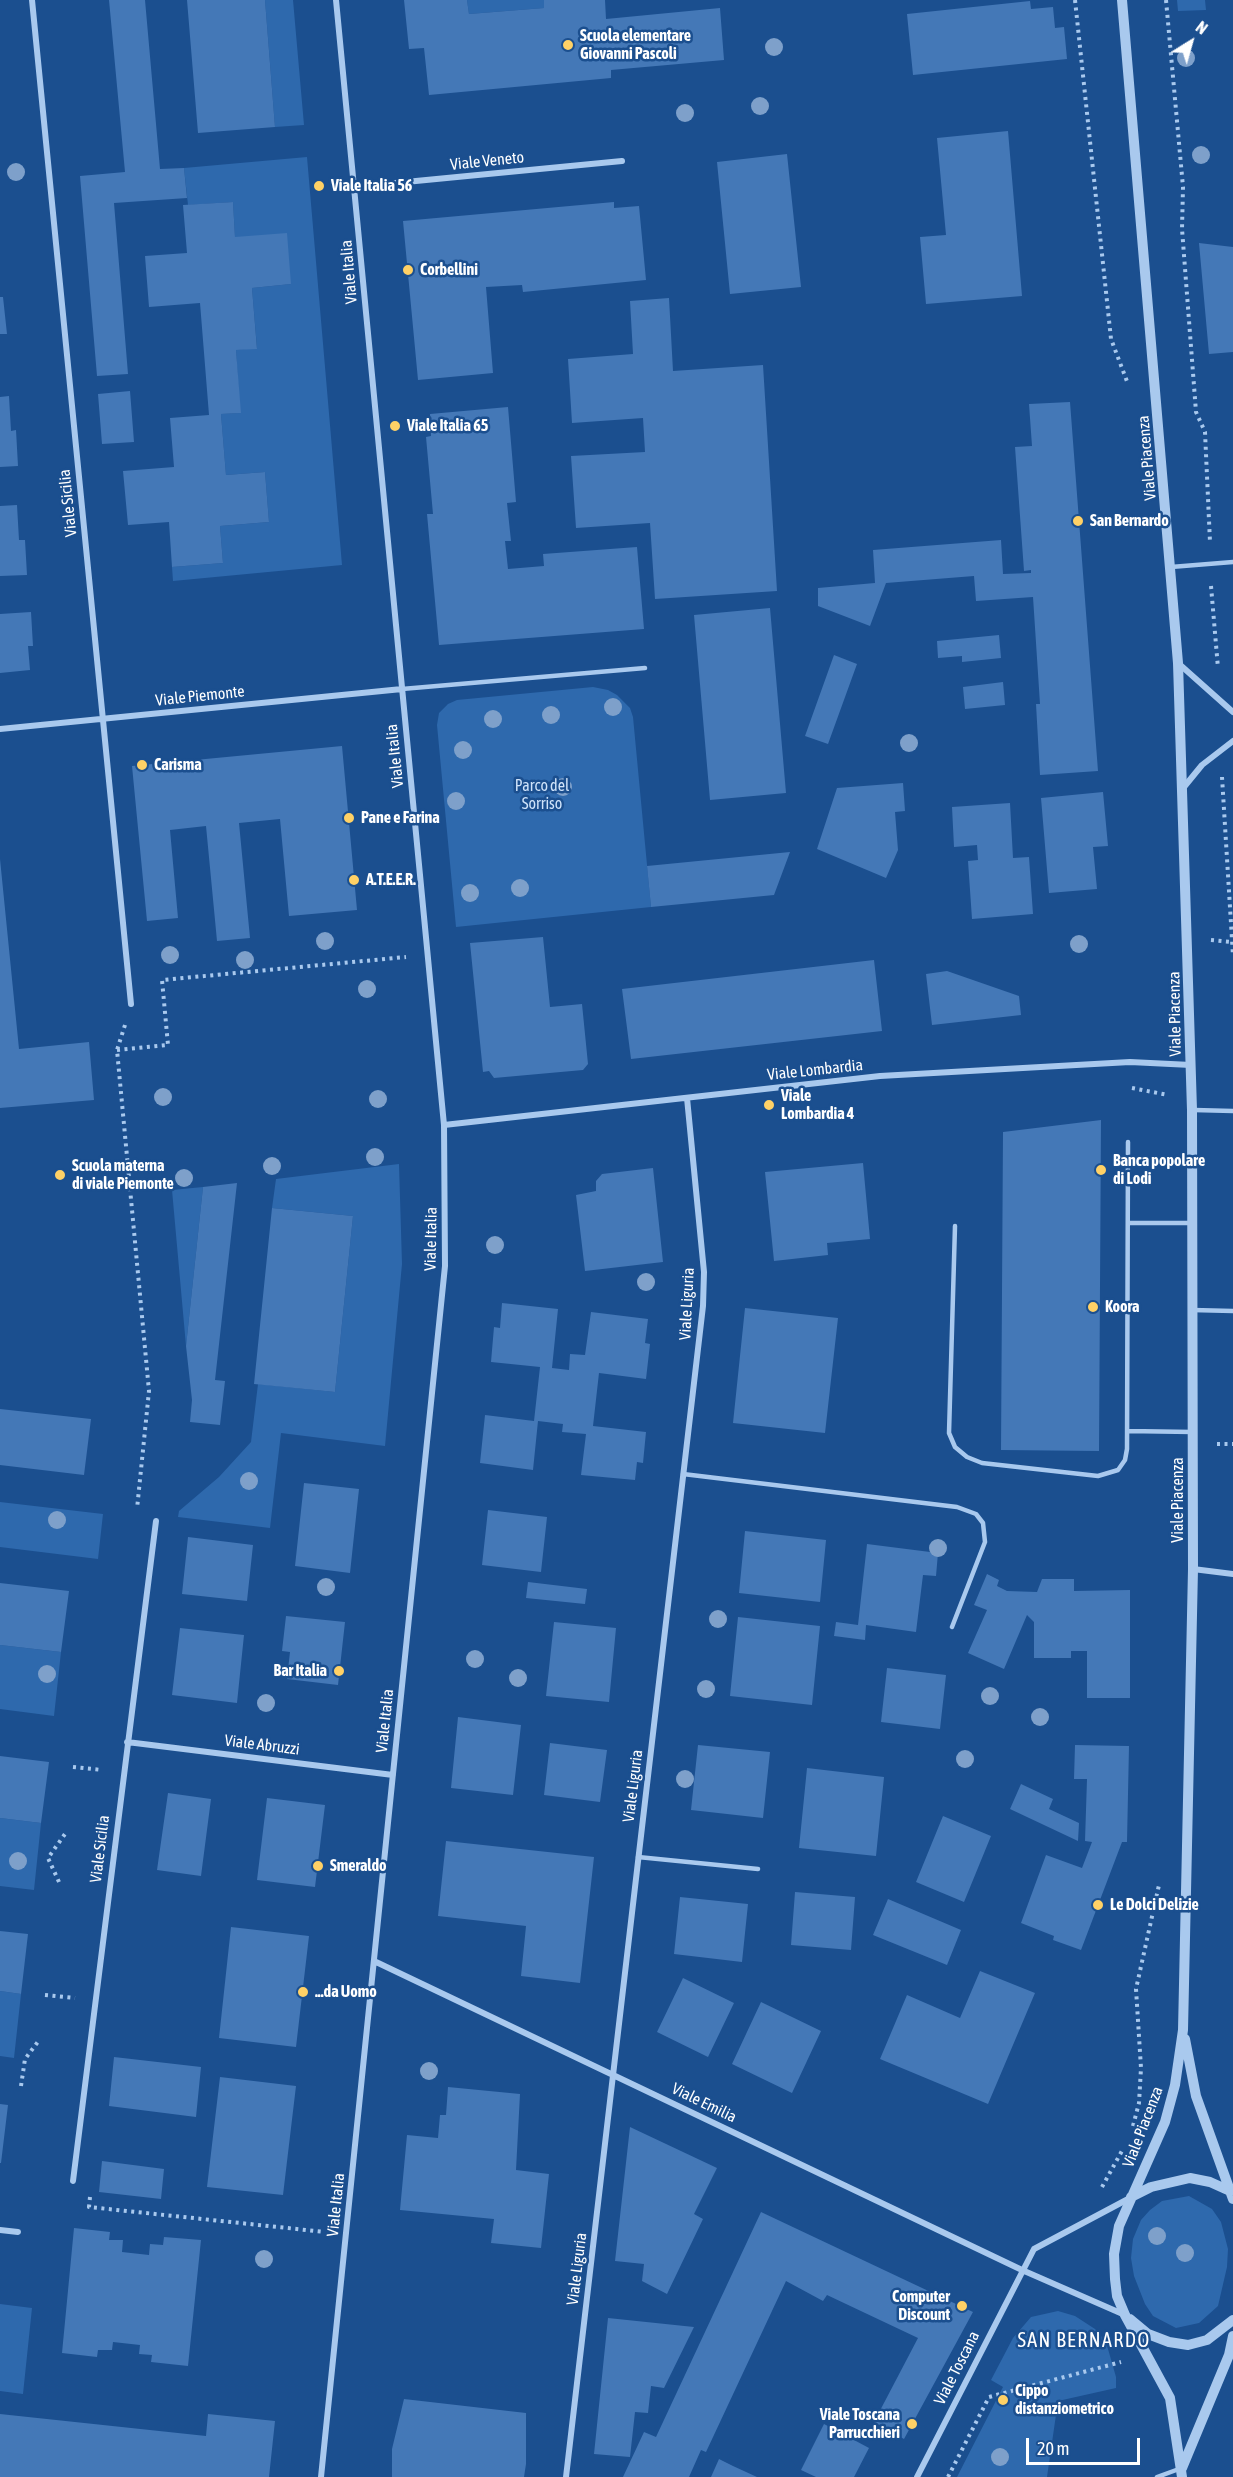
<!DOCTYPE html>
<style>
body{margin:0}
#map{position:relative;width:1233px;height:2477px;overflow:hidden;background:#1b4f8f;font-family:"Asap Condensed",sans-serif}
canvas{display:block}
.north{position:absolute;left:1161px;top:12px;width:60px;height:60px;-webkit-text-stroke:4px #1b4f8f;paint-order:stroke;rotate:37deg;font-size:16px;font-weight:700;line-height:24px;text-align:center;color:#fff}
.north::after{content:'';display:block;margin:auto;width:21px;height:27px;background:#fff;clip-path:polygon(50% 0,100% 100%,50% 72%,0 100%)}
.scale{position:absolute;left:1026px;top:2438px;width:114px;height:27px;box-sizing:border-box;border:3px solid #fff;border-top:0;padding-left:8px;font-size:18px;line-height:21px;white-space:nowrap;color:#fff;-webkit-text-stroke:4px #1b4f8f;paint-order:stroke}
</style>
<div id="map">
<canvas width="1233" height="2477"></canvas>
<div class="north">N</div>
<div class="scale">20 m</div>
</div>
<script>
const g = document.querySelector('canvas').getContext('2d');
g.lineJoin = 'round';
function fill(path, color) {
  g.fillStyle = color;
  g.fill(path, 'evenodd');
}
function toPath(rows) {
  const path = new Path2D();
  for (const r of rows) {
    path.moveTo(r[0], r[1]);
    for (let i = 2; i < r.length; i += 2) path.lineTo(r[i], r[i + 1]);
  }
  return path;
}
function strokePath(path, color, width, dash) {
  g.strokeStyle = color;
  g.lineWidth = width;
  g.lineCap = dash ? 'butt' : 'round';
  g.setLineDash(dash || []);
  g.stroke(path);
}
function drawText(font, color, halo, rows, align = 'center') {
  g.font = font + ' "Asap Condensed",sans-serif';
  g.lineWidth = 5;
  g.setLineDash([]);
  g.textBaseline = 'middle';
  g.strokeStyle = halo;
  g.fillStyle = color;
  for (const [text, x, y, turn = 0] of rows) {
    g.save();
    g.translate(x, y);
    g.rotate((+turn || 0) * Math.PI / 180);
    g.textAlign = isNaN(turn) ? turn : align;
    if (halo) g.strokeText(text, 0, 0);
    g.fillText(text, 0, 0);
    g.restore();
  }
}
const green = toPath([
 [265,0,293,0,304,125,275,127],
 [467,0,544,0,544,8,469,14],
 [1177,0,1205,0,1206,10,1178,11],
 [307,157,342,565,173,581,172,567,223,563,220,526,269,522,265,472,226,475,221,414,240,413,236,350,257,348,252,288,291,284,235,237,233,202,188,205,184,168],
 [593,687,608,690,617,695,630,708,633,717,651,907,456,927,437,725,439,713,448,704,457,700],
 [399,1164,402,1264,385,1446,281,1433,270,1528,178,1517,179,1511,219,1477,251,1442,258,1384,335,1392,353,1216,272,1208,276,1179],
 [203,1187,186,1346,172,1190],
 [0,1502,103,1514,98,1559,0,1547],
 [0,1645,61,1652,54,1716,0,1709],
 [0,1818,41,1823,34,1890,0,1886],
 [0,1991,21,1994,14,2058,0,2056],
 [1189,2196,1212,2209,1221,2222,1228,2249,1227,2267,1218,2306,1199,2323,1176,2328,1153,2316,1145,2304,1134,2276,1131,2258,1133,2239,1141,2220,1150,2210,1162,2201],
 [0,2304,32,2308,23,2394,0,2391],
 [1058,2311,1075,2316,1095,2329,1106,2342,1116,2377,1116,2388,1058,2401,1047,2477,957,2477,1003,2387,991,2380,1013,2338,1031,2317]
]);
const building = toPath([
 [109,0,145,0,160,169,184,168,187,198,114,203,128,374,97,376,80,176,125,172],
 [187,0,265,0,275,127,198,133],
 [404,0,467,0,469,14,544,8,544,0,605,0,606,19,720,8,724,60,611,70,611,78,429,95,424,48,409,49],
 [1030,1,1031,9,1053,7,1055,28,1064,27,1067,59,913,75,907,14],
 [1008,131,1022,296,926,304,920,237,946,235,937,138],
 [787,154,801,287,730,294,717,162],
 [233,202,235,237,287,233,291,284,252,288,257,349,236,350,241,413,221,414,226,475,265,472,269,522,220,526,223,563,172,567,169,522,128,525,123,471,174,467,170,418,209,415,200,303,149,307,145,256,187,253,183,205],
 [614,202,614,208,639,206,646,280,523,292,522,285,486,287,493,373,418,380,403,221],
 [1199,243,1233,247,1233,352,1209,354],
 [0,297,3,297,7,334,0,334],
 [669,298,673,371,763,365,777,591,655,599,650,523,576,528,571,456,645,452,643,418,572,423,568,359,633,354,630,301],
 [130,391,134,442,102,444,98,394],
 [9,396,11,431,16,430,18,466,0,467,0,397],
 [1070,402,1098,771,1040,775,1036,704,1040,704,1033,597,976,601,974,576,886,583,870,626,818,606,818,588,875,583,873,550,1001,540,1003,574,1031,573,1031,570,1024,571,1015,447,1032,446,1029,404],
 [508,407,516,502,507,503,511,541,505,541,508,569,544,566,543,554,637,547,644,629,439,645,427,514,433,514,426,437,431,436,430,414],
 [17,505,19,540,25,540,27,575,0,576,0,506],
 [770,608,786,793,710,800,694,615],
 [31,612,33,646,28,646,30,670,0,673,0,614],
 [999,635,1001,658,962,662,962,656,938,658,937,641],
 [834,655,857,664,828,744,805,736],
 [1003,682,1005,705,965,709,963,687],
 [342,746,357,910,289,916,280,819,239,823,250,938,217,941,206,826,170,830,178,918,147,921,132,766],
 [903,783,905,811,895,812,898,850,886,878,817,849,837,788],
 [1103,792,1108,846,1093,847,1097,889,1049,893,1041,798],
 [1010,803,1013,858,1029,857,1033,914,972,919,968,861,978,860,977,845,954,847,952,807],
 [790,852,774,895,651,907,647,866],
 [0,859,19,1049,89,1042,94,1100,0,1108],
 [543,937,550,1007,582,1004,588,1064,583,1070,494,1078,489,1071,483,1072,470,943],
 [874,960,882,1031,631,1059,622,989],
 [947,971,1019,996,1021,1015,932,1025,926,974],
 [1101,1120,1099,1451,1001,1450,1003,1132],
 [863,1163,870,1239,827,1243,828,1255,774,1261,765,1172],
 [653,1168,663,1262,585,1271,576,1195,596,1191,596,1181,602,1174],
 [237,1183,215,1380,225,1381,220,1425,190,1422,192,1400,186,1346,203,1187],
 [272,1208,353,1216,335,1392,254,1384],
 [502,1303,558,1309,552,1368,569,1370,570,1354,585,1355,591,1312,648,1319,645,1343,650,1344,646,1379,599,1373,593,1426,646,1432,643,1463,637,1462,635,1480,581,1475,586,1434,562,1432,563,1424,538,1421,533,1470,480,1463,485,1415,534,1421,540,1367,491,1362,494,1327,500,1328],
 [745,1308,838,1318,825,1433,733,1423],
 [0,1409,91,1419,84,1475,0,1465],
 [304,1483,359,1489,350,1573,295,1566],
 [488,1510,547,1517,541,1572,482,1565],
 [745,1531,826,1540,820,1602,739,1593],
 [188,1537,253,1545,247,1601,182,1594],
 [867,1544,938,1553,936,1576,923,1575,916,1632,866,1625,865,1640,834,1636,836,1622,858,1625],
 [987,1574,999,1580,997,1586,1007,1591,1037,1592,1042,1579,1074,1579,1074,1591,1130,1590,1130,1698,1087,1698,1087,1651,1071,1651,1071,1658,1034,1658,1034,1622,1027,1615,1004,1669,968,1653,987,1610,974,1605],
 [528,1582,587,1589,585,1604,526,1598],
 [0,1583,69,1591,61,1652,0,1645],
 [286,1616,345,1622,338,1685,287,1679,290,1652,282,1651],
 [738,1617,820,1626,812,1705,730,1696],
 [554,1622,616,1628,609,1702,546,1696],
 [180,1628,244,1635,237,1703,172,1695],
 [887,1668,946,1675,940,1729,881,1722],
 [458,1717,521,1725,513,1795,451,1788],
 [550,1743,607,1750,600,1802,544,1795],
 [698,1745,770,1752,763,1818,691,1810],
 [1075,1745,1129,1746,1127,1842,1122,1842,1081,1950,1053,1940,1054,1936,1021,1923,1046,1855,1082,1868,1092,1842,1085,1841,1087,1779,1074,1779],
 [0,1756,49,1762,41,1823,0,1818],
 [807,1768,884,1777,876,1856,799,1848],
 [1021,1784,1053,1799,1049,1809,1079,1823,1078,1841,1010,1809],
 [168,1793,211,1799,201,1876,157,1870],
 [267,1798,325,1805,315,1887,257,1880],
 [943,1816,991,1836,964,1902,916,1882],
 [446,1841,594,1857,580,1983,521,1976,526,1926,438,1916],
 [795,1892,855,1897,851,1950,791,1945],
 [680,1897,748,1904,742,1962,674,1954],
 [888,1899,961,1930,947,1965,873,1935],
 [231,1927,309,1936,296,2047,219,2038],
 [0,1931,28,1934,21,1994,0,1991],
 [980,1971,1035,1993,988,2104,880,2059,907,1995,960,2018],
 [683,1978,734,2003,708,2057,657,2032],
 [761,2002,821,2031,792,2093,732,2064],
 [114,2057,201,2067,196,2117,109,2106],
 [220,2077,296,2086,283,2195,207,2187],
 [448,2087,520,2094,516,2170,549,2174,541,2248,491,2243,494,2219,400,2210,407,2135,438,2138,440,2115,446,2115],
 [0,2104,8,2105,1,2163,0,2163],
 [630,2127,717,2168,694,2214,703,2219,667,2294,642,2281,644,2264,615,2261],
 [102,2161,164,2169,161,2199,99,2192],
 [761,2212,973,2312,904,2439,874,2422,918,2338,827,2295,823,2301,786,2281,706,2452,701,2450,689,2477,623,2477,644,2432,656,2437],
 [74,2228,110,2232,109,2240,123,2240,122,2252,149,2255,150,2244,163,2245,164,2237,201,2240,188,2366,151,2362,152,2355,139,2354,140,2345,113,2342,112,2350,98,2350,97,2357,62,2353],
 [608,2318,694,2327,664,2388,651,2386,648,2413,635,2412,630,2457,594,2454],
 [404,2399,526,2413,526,2464,524,2477,392,2477,392,2449],
 [0,2414,206,2436,208,2414,275,2421,269,2477,0,2477],
 [824,2424,869,2448,854,2477,816,2477,801,2470],
 [719,2459,733,2466,757,2477,711,2477]
]);
const path = toPath([
 [1075,0,1111,339,1128,384],
 [1166,0,1183,187,1182,229,1196,412,1205,432,1210,542],
 [1211,586,1218,668],
 [1222,777,1233,956],
 [1211,940,1232,942],
 [125,1025,117,1050,149,1391,137,1509],
 [117,1050,168,1045,162,980,406,957],
 [1132,1088,1168,1095],
 [1217,1444,1233,1444],
 [73,1767,102,1770],
 [59,1882,48,1858,65,1834],
 [45,1995,75,1998],
 [21,2086,25,2059,40,2039],
 [1133,2126,1139,2103,1141,2068,1136,1989,1159,1885],
 [1102,2187,1123,2149],
 [90,2197,89,2207,325,2232],
 [948,2477,989,2397,1121,2362]
]);
const service = toPath([
 [1171,567,1233,562],
 [402,689,645,668],
 [1194,1110,1233,1111],
 [1128,1223,1192,1223],
 [955,1226,949,1433,955,1447,967,1457,982,1463,1098,1476,1118,1470,1125,1460,1127,1449,1128,1142],
 [1192,1310,1233,1311],
 [1127,1431,1193,1432],
 [683,1474,957,1507,976,1514,983,1523,985,1542,952,1627],
 [638,1857,758,1869],
 [1157,2477,1179,2469]
]);
const minor = toPath([
 [32,0,131,1004],
 [354,187,622,161],
 [1178,663,1233,712],
 [0,729,402,689],
 [1184,787,1202,765,1233,741],
 [444,1125,880,1076,1130,1062,1191,1065],
 [1193,1569,1233,1574],
 [127,1742,393,1775],
 [374,1961,1022,2270,1125,2315],
 [73,2181,156,1521],
 [0,2230,18,2232],
 [321,2477,445,1266,444,1125,336,0],
 [566,2477,703,1306,704,1272,687,1098],
 [917,2477,1034,2249,1130,2198]
]);
const tertiary = toPath([
 [1122,0,1178,663,1192,1110,1193,1569,1183,2030,1175,2085,1165,2122,1119,2226,1114,2254,1115,2279,1117,2296,1125,2315,1170,2398,1182,2477],
 [1185,2039,1196,2096,1233,2199],
 [1131,2197,1151,2187,1190,2178,1210,2182,1230,2191],
 [1130,2319,1148,2334,1169,2342,1188,2345,1207,2340,1233,2320],
 [1182,2468,1229,2355,1233,2336]
]);
const trees = [
 [774,47],
 [1186,58],
 [760,106],
 [685,113],
 [1201,155],
 [16,172],
 [613,707],
 [551,715],
 [493,719],
 [909,743],
 [463,750],
 [563,787],
 [456,801],
 [520,888],
 [470,893],
 [325,941],
 [1079,944],
 [170,955],
 [245,960],
 [367,989],
 [163,1097],
 [378,1099],
 [375,1157],
 [272,1166],
 [184,1178],
 [495,1245],
 [646,1282],
 [249,1481],
 [57,1520],
 [938,1548],
 [326,1587],
 [718,1619],
 [475,1659],
 [47,1674],
 [518,1678],
 [706,1689],
 [990,1696],
 [266,1703],
 [1040,1717],
 [965,1759],
 [685,1779],
 [18,1861],
 [429,2071],
 [1157,2236],
 [1185,2253],
 [264,2259],
 [1000,2457]
];
const markers = [
 [568,45,6,"#ffd166"],
 [319,186,6,"#ffd166"],
 [408,270,6,"#ffd166"],
 [395,426,6,"#ffd166"],
 [1078,521,6,"#ffd166"],
 [142,765,6,"#ffd166"],
 [349,818,6,"#ffd166"],
 [354,880,6,"#ffd166"],
 [769,1105,6,"#ffd166"],
 [1101,1170,6,"#ffd166"],
 [60,1175,6,"#ffd166"],
 [1093,1307,6,"#ffd166"],
 [339,1671,6,"#ffd166"],
 [318,1866,6,"#ffd166"],
 [1098,1905,6,"#ffd166"],
 [303,1992,6,"#ffd166"],
 [962,2306,6,"#ffd166"],
 [1003,2400,6,"#ffd166"],
 [912,2424,6,"#ffd166"]
];
const poiNames = [
 ["Scuola elementare",580,36],
 ["Giovanni Pascoli",580,54],
 ["Viale Italia 56",331,186],
 ["Corbellini",420,270],
 ["Viale Italia 65",407,426],
 ["San Bernardo",1090,521],
 ["Carisma",154,765],
 ["Pane e Farina",361,818],
 ["A.T.E.E.R.",366,880],
 ["Viale",781,1096],
 ["Lombardia 4",781,1114],
 ["Banca popolare",1113,1161],
 ["di Lodi",1113,1179],
 ["Scuola materna",72,1166],
 ["di viale Piemonte",72,1184],
 ["Koora",1105,1307],
 ["Bar Italia",327,1671,"right"],
 ["Smeraldo",330,1866],
 ["Le Dolci Delizie",1110,1905],
 ["...da Uomo",315,1992],
 ["Computer",950,2297,"right"],
 ["Discount",950,2315,"right"],
 ["Cippo",1015,2391],
 ["distanziometrico",1015,2409],
 ["Viale Toscana",900,2415,"right"],
 ["Parrucchieri",900,2433,"right"]
];
const streetNames = [
 ["Viale Veneto",487,161,-6],
 ["Viale Italia",349,272,-95],
 ["Viale Piacenza",1147,458,-95],
 ["Viale Sicilia",68,503,-96],
 ["Viale Piemonte",200,696,-6],
 ["Viale Italia",395,756,-96],
 ["Viale Piacenza",1175,1014,-91],
 ["Viale Lombardia",815,1070,-6],
 ["Viale Italia",431,1239,-89],
 ["Viale Liguria",687,1304,-87],
 ["Viale Piacenza",1178,1500,-90],
 ["Viale Italia",385,1721,-84],
 ["Viale Abruzzi",262,1745,7],
 ["Viale Liguria",633,1786,-83],
 ["Viale Sicilia",100,1849,-83],
 ["Viale Emilia",704,2103,26],
 ["Viale Piacenza",1143,2127,-69],
 ["Viale Italia",336,2205,-84],
 ["Viale Liguria",577,2269,-83],
 ["Viale Toscana",957,2368,-63]
];
const parkNames = [
 ["Parco del",542,786],
 ["Sorriso",542,804]
];
const quarterNames = [
 ["SAN BERNARDO",1084,2341]
];
fill(green, '#2e69ad');
fill(building, '#4478b7');
strokePath(path, '#a9c9ee', 4, [3, 4.5]);
strokePath(service, '#a9c9ee', 4.5);
strokePath(minor, '#a9c9ee', 6);
strokePath(tertiary, '#a9c9ee', 10);
g.fillStyle = '#7ea0ca';
for (const [x, y] of trees) {
  g.beginPath();
  g.arc(x, y, 9, 0, 2 * Math.PI);
  g.fill();
}
for (const [x, y, r, color] of markers) {
  const dot = new Path2D();
  dot.arc(x, y, r, 0, 2 * Math.PI);
  g.fillStyle = color;
  g.fill(dot);
  strokePath(dot, '#1b4f8f', 2);
}
drawText('bold 16px', '#fff', '#1b4f8f', poiNames, 'left');
drawText('16px', '#fff', '#1b4f8f', streetNames);
drawText('16px', '#cfe3fa', '#1b4f8f', parkNames);
g.letterSpacing = '1.5px';
drawText('20px', '#fff', '#1b4f8f', quarterNames);
g.letterSpacing = '0px';
</script>
